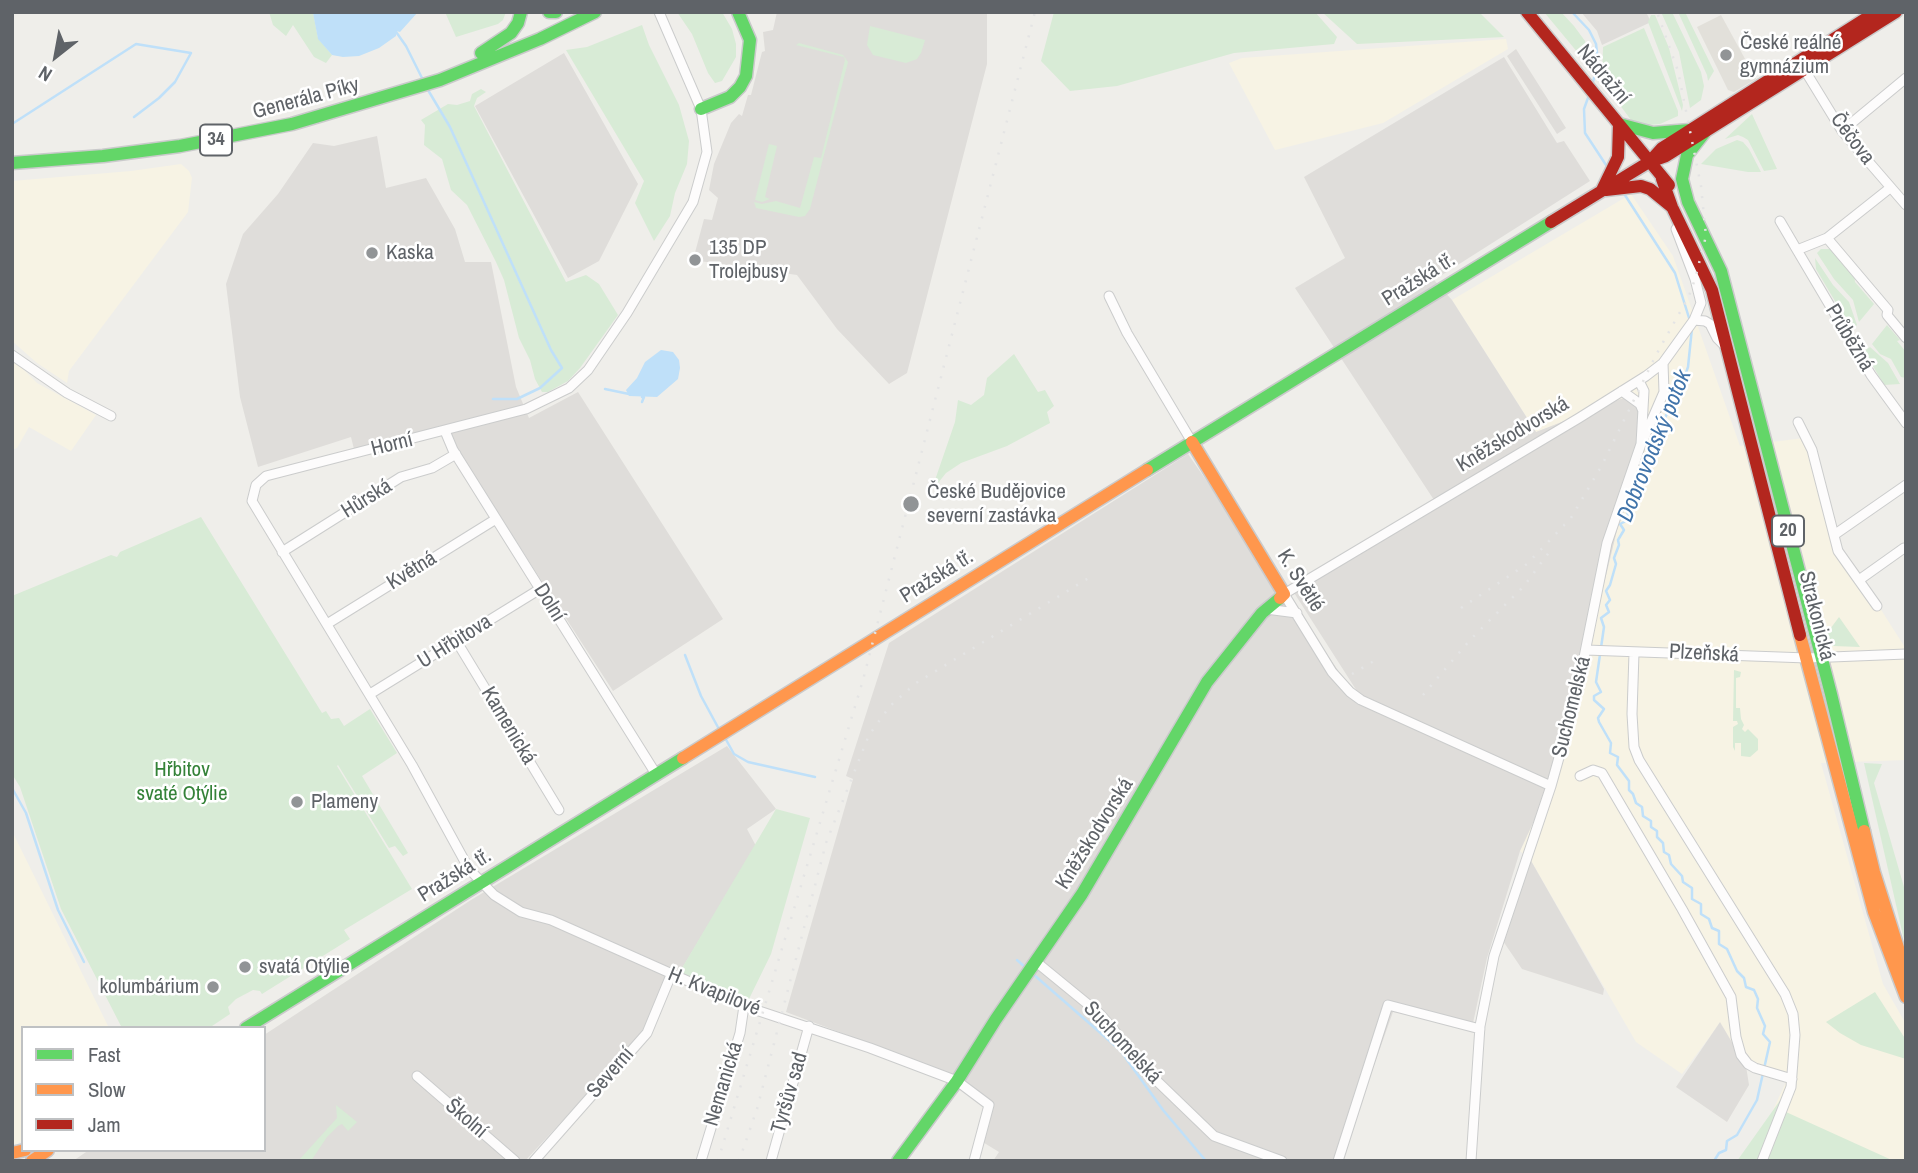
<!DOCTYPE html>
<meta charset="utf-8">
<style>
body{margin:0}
#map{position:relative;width:1918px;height:1173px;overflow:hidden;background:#efeeea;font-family:"Archivo Narrow",sans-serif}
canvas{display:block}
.frame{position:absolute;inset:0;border:14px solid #5f6368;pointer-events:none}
.legend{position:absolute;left:21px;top:1026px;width:245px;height:126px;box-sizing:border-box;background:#fff;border:2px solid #bfc1c3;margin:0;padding:9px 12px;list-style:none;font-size:21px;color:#5f6368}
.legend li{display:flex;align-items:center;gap:14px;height:35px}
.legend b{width:35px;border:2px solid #bfc1c3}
.north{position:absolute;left:21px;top:21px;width:70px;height:70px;-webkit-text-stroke:5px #fff;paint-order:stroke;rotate:211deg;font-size:19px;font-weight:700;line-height:28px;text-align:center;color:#5f6368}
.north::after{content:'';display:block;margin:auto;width:24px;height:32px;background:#5f6368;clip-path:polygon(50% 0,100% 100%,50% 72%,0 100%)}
</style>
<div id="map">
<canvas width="1918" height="1173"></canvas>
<div class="frame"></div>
<ul class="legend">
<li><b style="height:9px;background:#63d668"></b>Fast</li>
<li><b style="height:9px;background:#ff974d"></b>Slow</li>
<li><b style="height:9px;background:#b3261e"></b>Jam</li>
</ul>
<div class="north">N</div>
</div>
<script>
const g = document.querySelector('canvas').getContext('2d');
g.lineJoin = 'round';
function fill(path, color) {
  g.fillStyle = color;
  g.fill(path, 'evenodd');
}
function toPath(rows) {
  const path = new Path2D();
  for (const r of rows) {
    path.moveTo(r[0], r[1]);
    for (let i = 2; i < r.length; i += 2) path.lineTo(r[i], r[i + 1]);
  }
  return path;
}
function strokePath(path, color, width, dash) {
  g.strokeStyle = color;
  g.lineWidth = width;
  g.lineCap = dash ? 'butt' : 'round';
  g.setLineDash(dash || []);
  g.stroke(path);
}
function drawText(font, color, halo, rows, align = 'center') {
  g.font = font + ' "Archivo Narrow",sans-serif';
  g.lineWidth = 5;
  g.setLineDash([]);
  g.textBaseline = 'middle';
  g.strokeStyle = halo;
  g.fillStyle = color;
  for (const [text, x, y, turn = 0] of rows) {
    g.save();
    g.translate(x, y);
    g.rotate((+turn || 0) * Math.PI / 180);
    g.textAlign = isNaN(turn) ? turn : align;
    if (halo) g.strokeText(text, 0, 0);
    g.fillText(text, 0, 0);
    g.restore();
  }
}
const commercial = toPath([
 [1506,39,1508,49,1383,123,1275,150,1229,63,1242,58],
 [181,164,189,171,192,178,188,212,69,371,67,383,37,363,12,341,12,181,131,171],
 [1631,194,1673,256,1740,446,1812,437,1841,547,1906,649,1906,760,1821,763,1883,984,1906,1024,1906,1161,1749,1161,1787,1080,1746,1066,1720,1023,1682,1074,1636,1042,1530,859,1520,851,1553,780,1575,704,1639,439,1626,397,1536,432,1452,300],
 [12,358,37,383,96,415,71,451,29,427,17,448,12,450],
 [14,835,109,1028,23,1028,23,1140,17,1144,12,1143]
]);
const industrial = toPath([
 [777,12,987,12,987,64,907,373,889,384,837,329,797,275,693,260,704,219,712,220,718,198,709,190,714,164,731,123,739,114,742,116,748,95,751,95,762,52,765,51,763,32,773,30],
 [1581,12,1646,12,1651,22,1602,45,1597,31],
 [1516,49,1566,128,1557,134,1507,56],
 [564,53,638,184,599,261,568,278,475,106],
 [1504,57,1557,143,1564,141,1590,181,1434,280,1452,300,1536,432,1626,397,1639,406,1639,439,1575,704,1553,780,1520,851,1487,958,1473,1023,1393,1012,1340,1161,993,1161,999,1152,981,1141,992,1104,950,1074,786,1012,853,779,846,776,889,643,1188,454,1360,702,1362,699,1291,588,1434,500,1295,288,1345,258,1304,177],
 [377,136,386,188,426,178,455,229,465,262,491,262,516,387,529,418,578,392,723,619,613,691,442,427,354,449,351,437,258,467,240,397,226,284,243,234,278,194,313,143,334,146],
 [727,746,776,809,747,829,756,846,642,1035,525,1161,73,1161,89,1150,264,1150,264,1035,471,900],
 [1530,859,1604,989,1603,995,1522,969,1503,941],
 [1720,1022,1746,1066,1749,1085,1727,1122,1676,1087]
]);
const education = toPath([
 [1721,15,1756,79,1734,92,1728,90,1697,27]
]);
const green = toPath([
 [269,12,313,12,318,38,332,55,326,63,314,57,293,25,286,36,273,25],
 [445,12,506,12,503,20,498,24,456,37],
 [677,12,722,12,732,29,736,44,736,57,722,81,715,83,708,73,692,34],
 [1054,12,1315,12,1337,37,1334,44,1234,53,1117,86,1070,91,1041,61],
 [1322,12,1479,12,1504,37,1357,44],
 [1544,12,1561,12,1574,26,1585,41,1590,61,1588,65],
 [1661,12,1672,12,1701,72,1704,86,1701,100,1690,108,1679,52],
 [1678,12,1685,12,1714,71,1708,81,1707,75],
 [1651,15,1655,15,1669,48,1683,105,1682,111,1648,22],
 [642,25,649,45,679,105,689,141,687,164,675,193,670,216,654,241,635,203,644,181,566,50,587,47],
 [870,26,925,40,921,53,917,59,906,63,873,55,867,45],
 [1644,28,1678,111,1678,116,1660,124,1649,125,1638,125,1631,120,1602,81,1603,47],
 [799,43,843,55,848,62,810,209,805,216,799,217,756,208,754,202,762,204,776,201,800,208,814,157,821,158,845,60,844,57,796,45],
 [481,89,486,92,477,98,474,106,566,282,586,275,599,284,618,315,580,368,568,381,548,392,542,392,535,379,530,360,519,338,504,280,496,262,467,205,451,190,442,159,424,145,425,125,421,120,448,104,457,105,470,101,472,94],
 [1752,114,1777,169,1764,171,1748,140,1743,137,1738,135,1725,139],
 [1737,140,1743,142,1749,149,1761,172,1748,172,1701,164,1716,149],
 [769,144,777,146,765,197,770,199,762,202,755,200],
 [1821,249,1832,249,1854,272,1855,282,1874,304,1859,322,1853,300,1834,279,1817,253],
 [1815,258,1833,285,1849,302,1857,325,1852,330,1816,269],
 [1887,325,1900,340,1897,341,1906,352,1906,378,1901,377,1891,359,1880,354,1872,344],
 [1870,347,1888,363,1900,384,1884,385,1864,351],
 [1014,354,1038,392,1045,390,1054,406,1047,412,1050,423,1007,446,961,463,946,473,938,483,934,483,955,422,958,400,971,405,984,395,987,378],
 [201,517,322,713,326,711,331,719,339,718,344,726,370,709,397,753,362,776,408,853,403,856,395,846,389,848,338,765,337,766,412,889,344,930,350,939,262,994,260,991,253,990,236,999,228,1007,230,1014,209,1028,122,1028,61,909,20,787,12,774,12,596,111,555,117,557,120,552],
 [1839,617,1860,647,1833,646,1827,642,1825,636],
 [1734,670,1741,672,1740,677,1736,678,1736,708,1740,708,1741,719,1744,725,1742,729,1745,732,1748,729,1758,739,1758,750,1750,757,1741,756,1741,743,1735,743,1735,751,1733,747,1733,727,1738,724,1737,721,1733,721],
 [1864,763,1882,764,1874,783,1906,894,1906,949],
 [776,809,810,818,771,954,749,999,679,973],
 [1875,992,1906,1040,1906,1059,1861,1045,1840,1033,1826,1022],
 [1781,1099,1783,1103,1758,1161,1737,1161],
 [336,1105,357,1122,348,1131,342,1124,338,1126,327,1137,311,1161,298,1161,337,1118],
 [1786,1112,1894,1161,1767,1161,1769,1150]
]);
const water = toPath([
 [418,12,400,32,396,31,396,36,379,48,359,56,343,57,332,55,318,39,313,13],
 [661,350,673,352,679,360,680,368,678,379,657,397,629,396,626,390,637,378,645,362]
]);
const stream = toPath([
 [1572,12,1589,30,1596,44,1598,62,1593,82],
 [394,29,406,46,422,78],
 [428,90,450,127,551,350,562,368,540,388,517,399,493,399],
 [1589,95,1584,109,1585,133,1608,168],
 [12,124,136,44,191,53,175,82,159,98,134,117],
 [1623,192,1675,273,1690,321],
 [1692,328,1688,367,1682,384,1675,391,1674,402,1670,406,1653,447,1650,462,1644,465,1644,471,1640,475,1642,483,1636,487,1637,496,1632,499,1632,507,1627,512,1630,519,1620,524,1624,530,1618,540,1619,545,1614,558,1616,564,1610,585,1606,591,1610,600,1606,605,1609,612,1601,618,1604,627,1596,682,1601,692,1594,696,1594,700,1604,709,1598,718,1599,722,1611,743,1610,753,1618,757,1617,765,1629,781,1629,790,1633,794,1636,803,1642,807,1643,816,1651,821,1651,827,1657,831,1657,837,1663,843,1664,852,1669,855,1671,864,1682,876,1683,882,1692,888,1692,899,1701,904,1701,914,1709,919,1712,928,1719,931,1719,944,1727,949,1737,971,1744,978,1746,987,1754,990,1758,999,1757,1008,1765,1026,1763,1034,1770,1042,1757,1100,1737,1135,1727,1141,1726,1150,1719,1153,1714,1161],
 [605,389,629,394],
 [642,402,644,397,642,397],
 [685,655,701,696,720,731],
 [724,736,734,754,748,762,815,777],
 [12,788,26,813,58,910,84,962],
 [1017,960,1025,967],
 [1033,974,1120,1050,1163,1110,1206,1161]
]);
const street = toPath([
 [659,12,701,109,707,152,693,202,627,313,588,370,569,388,526,409,266,476,256,485,252,501,412,765,469,869,494,895,521,912,551,920,744,1006,870,1048,957,1081,989,1105,974,1161],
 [1804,69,1842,131,1906,205],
 [1842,131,1906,78],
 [1890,188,1827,238,1797,250,1871,375,1906,423],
 [1780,221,1797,250],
 [1827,238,1888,310,1887,315,1906,338],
 [1109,296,1127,333,1192,442],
 [1694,320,1705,321,1710,324,1717,338,1725,346],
 [12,355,67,393,111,416],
 [1622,391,1640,404,1643,411],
 [1798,422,1812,450,1838,551,1877,606],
 [445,431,453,450,656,774],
 [1644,438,1664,392,1663,363],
 [1834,535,1906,485],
 [282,552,401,477,432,468,456,454],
 [1859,580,1904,548],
 [1266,609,1297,613],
 [327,624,496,519],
 [457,642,559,810],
 [1586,650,1807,658,1906,654],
 [1634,653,1632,714,1634,747,1639,760,1785,994,1793,1014,1795,1035,1791,1087,1762,1161],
 [370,694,540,589],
 [1580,776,1593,770,1602,773,1682,909,1731,997,1736,1037,1741,1055,1748,1064,1755,1068,1792,1079],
 [1551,786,1361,700,1350,692,1332,672,1284,594,1579,418,1646,376,1663,363,1694,320,1701,303,1695,279,1676,229],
 [1035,961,1101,1015,1158,1082,1214,1136,1282,1161],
 [417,1076,515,1161],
 [534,1161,647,1033,671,975],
 [701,1161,740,1033,744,1006],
 [771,1161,809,1026],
 [1338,1161,1388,1005,1480,1029],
 [1471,1161,1480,1026,1494,956,1551,786,1576,697,1607,543,1641,444,1644,391,1639,381]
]);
const fast = toPath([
 [549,12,556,12],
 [481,53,511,33,518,23,521,12],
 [701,109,730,97,740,87,746,76,750,40,738,12],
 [1619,124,1653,133,1690,130],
 [1705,132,1687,155,1682,179,1688,202,1721,271,1831,694,1864,831],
 [12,163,103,156,180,146,292,124,440,80,540,39,595,12],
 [1147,470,1551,222],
 [246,1028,683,758],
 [898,1161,957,1081,996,1019,1082,894,1207,682,1262,613,1280,598]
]);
const slow = toPath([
 [1192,442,1284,594,1280,598],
 [1800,635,1874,912,1906,997],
 [683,758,1147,470],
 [1864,831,1874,872,1906,973],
 [12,1153,25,1150],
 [32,1161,48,1150]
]);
const jam = toPath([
 [1527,12,1669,185],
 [1652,159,1662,148,1876,12],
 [1662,179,1672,207,1712,290,1800,635],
 [1602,190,1618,157,1619,124],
 [1606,190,1641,186,1650,189,1672,207],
 [1551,222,1649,162,1666,156,1896,12]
]);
const rail = toPath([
 [1461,608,1527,564,1571,518,1602,465,1656,355,1689,296,1695,279,1706,236,1701,186,1678,71,1657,12],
 [1352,674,1379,658],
 [1423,695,1470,640,1524,586,1550,551],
 [718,1161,863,680,1035,12],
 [739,1161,757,1109,826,843,869,735,890,706,916,683,1092,576]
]);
const markers = [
 [1726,55,7,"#919496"],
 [372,253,7,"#919496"],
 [695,260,7,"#919496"],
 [911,504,9,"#919496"],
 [297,802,7,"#919496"],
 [245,967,7,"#919496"],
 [213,987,7,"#919496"]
];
const shields = [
 [216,140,32],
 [1788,531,32]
];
const shieldNames = [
 ["34",216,140],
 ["20",1788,531]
];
const poiNames = [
 ["České reálné",1740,43],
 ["gymnázium",1740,67],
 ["135 DP",709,248],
 ["Trolejbusy",709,272],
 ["Kaska",386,253],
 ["České Budějovice",927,492],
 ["severní zastávka",927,516],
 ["Plameny",311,802],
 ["svatá Otýlie",259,967],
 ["kolumbárium",199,987,"right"]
];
const streetNames = [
 ["Nádražní",1603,75,50],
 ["Generála Píky",306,99,-15],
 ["Čéčova",1852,139,53],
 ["Pražská tř.",1419,280,-32],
 ["Průběžná",1849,338,59],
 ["Kněžskodvorská",1513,435,-31],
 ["Horní",392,445,-14],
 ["Hůrská",367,499,-32],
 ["Květná",412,571,-32],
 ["Pražská tř.",937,577,-32],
 ["K. Světlé",1300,581,58],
 ["Dolní",549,603,58],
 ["Strakonická",1816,616,76],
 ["U Hřbitova",455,642,-32],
 ["Plzeňská",1704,654,3],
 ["Suchomelská",1572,707,-76],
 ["Kamenická",508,726,59],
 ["Kněžskodvorská",1095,834,-58],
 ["Pražská tř.",455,876,-32],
 ["H. Kvapilové",714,992,22],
 ["Suchomelská",1122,1043,47],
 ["Severní",611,1073,-49],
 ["Nemanická",724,1084,-73],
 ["Tyršův sad",790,1093,-74],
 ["Školní",466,1119,41]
];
const parkNames = [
 ["Hřbitov",182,770],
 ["svaté Otýlie",182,794]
];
const waterNames = [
 ["Dobrovodský potok",1655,446,-68]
];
fill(commercial, '#f7f3e4');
fill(industrial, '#dfddda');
fill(education, '#e2e0da');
fill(green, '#d8ebd6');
fill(water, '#bfe0f9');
strokePath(stream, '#bfe0f9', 2.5);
strokePath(street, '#cbcccc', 11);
strokePath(fast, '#cacacb', 15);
strokePath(slow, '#cacacb', 15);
strokePath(jam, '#cacacb', 15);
strokePath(street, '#fdfcfc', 9);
strokePath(fast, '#63d668', 12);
strokePath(slow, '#ff974d', 12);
strokePath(jam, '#b3261e', 12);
strokePath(rail, '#e4e4e4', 2.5, [2, 9]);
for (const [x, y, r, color] of markers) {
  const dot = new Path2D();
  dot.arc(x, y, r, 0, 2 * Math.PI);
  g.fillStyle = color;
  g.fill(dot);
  strokePath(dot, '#fff', 2.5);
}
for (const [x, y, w] of shields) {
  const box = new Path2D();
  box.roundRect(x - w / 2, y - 15.5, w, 31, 5);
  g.fillStyle = '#fff';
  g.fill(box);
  strokePath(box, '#5f6368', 2);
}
drawText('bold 19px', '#5f6368', null, shieldNames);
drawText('21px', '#5f6368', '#fff', poiNames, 'left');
drawText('21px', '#5f6368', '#fff', streetNames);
drawText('21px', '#348238', '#fff', parkNames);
drawText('italic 23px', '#4174aa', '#fff', waterNames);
</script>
